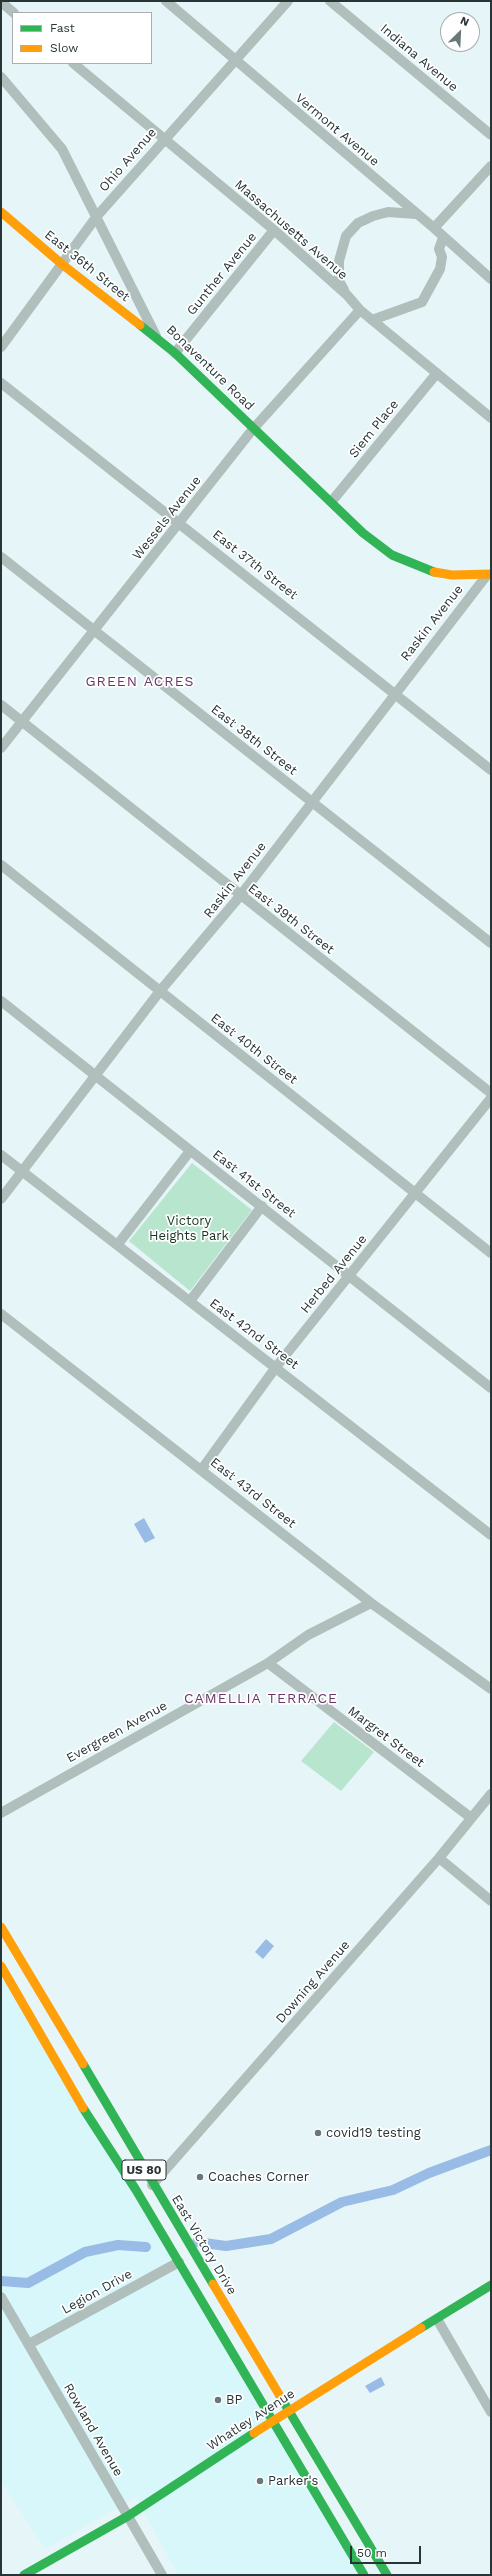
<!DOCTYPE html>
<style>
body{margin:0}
#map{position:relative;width:492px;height:2576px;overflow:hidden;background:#e6f5f8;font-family:"Work Sans",sans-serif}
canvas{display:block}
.frame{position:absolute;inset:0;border:2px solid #273536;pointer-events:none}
.legend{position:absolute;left:12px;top:12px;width:140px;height:52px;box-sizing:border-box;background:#fff;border:1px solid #a9aeaf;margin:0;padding:5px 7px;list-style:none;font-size:12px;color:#273536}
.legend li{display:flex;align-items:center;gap:8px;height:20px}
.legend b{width:20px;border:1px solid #a9aeaf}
.north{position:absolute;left:440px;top:12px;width:40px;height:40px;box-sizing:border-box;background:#fff;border:1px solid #a9aeaf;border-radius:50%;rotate:24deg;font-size:11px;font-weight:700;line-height:16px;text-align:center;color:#273536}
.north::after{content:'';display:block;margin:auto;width:14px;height:18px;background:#6a787a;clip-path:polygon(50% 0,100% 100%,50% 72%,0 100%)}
.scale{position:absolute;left:350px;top:2546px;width:71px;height:18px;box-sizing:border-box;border:2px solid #273536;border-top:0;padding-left:5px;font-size:12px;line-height:14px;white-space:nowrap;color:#273536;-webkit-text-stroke:3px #fff;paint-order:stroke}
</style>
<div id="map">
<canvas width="492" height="2576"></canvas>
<div class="frame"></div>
<ul class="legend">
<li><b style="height:5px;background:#30b455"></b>Fast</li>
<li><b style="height:5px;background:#ff9f0a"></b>Slow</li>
</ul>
<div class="north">N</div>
<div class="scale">50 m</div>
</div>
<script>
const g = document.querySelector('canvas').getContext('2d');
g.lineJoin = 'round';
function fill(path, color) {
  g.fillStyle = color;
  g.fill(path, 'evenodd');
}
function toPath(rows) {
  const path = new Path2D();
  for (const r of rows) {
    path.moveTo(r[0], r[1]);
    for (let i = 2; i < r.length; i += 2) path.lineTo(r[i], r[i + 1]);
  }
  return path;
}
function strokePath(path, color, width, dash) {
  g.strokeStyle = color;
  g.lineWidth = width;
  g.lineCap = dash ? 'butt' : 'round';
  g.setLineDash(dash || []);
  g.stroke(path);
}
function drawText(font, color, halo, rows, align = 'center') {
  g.font = font + ' "Work Sans",sans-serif';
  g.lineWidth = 3.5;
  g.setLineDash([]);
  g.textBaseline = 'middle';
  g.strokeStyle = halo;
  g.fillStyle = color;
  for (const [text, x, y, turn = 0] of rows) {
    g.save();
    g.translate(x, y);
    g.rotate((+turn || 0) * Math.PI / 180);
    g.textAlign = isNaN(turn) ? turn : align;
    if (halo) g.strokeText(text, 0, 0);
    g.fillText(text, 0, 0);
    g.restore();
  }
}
const built = toPath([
 [1,1971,360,2575,178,2575,136,2497,45,2549,1,2481]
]);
const green = toPath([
 [192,1163,252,1210,190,1291,129,1241],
 [334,1722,374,1752,341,1791,301,1761]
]);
const water = toPath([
 [144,1518,155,1538,145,1543,134,1524],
 [266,1939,274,1946,263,1959,255,1952],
 [381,2377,385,2385,370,2393,365,2386]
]);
const canal = toPath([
 [197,2242,226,2246,271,2239,342,2202,393,2190,429,2173,491,2150],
 [1,2281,28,2283,85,2252,118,2245,146,2247]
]);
const street = toPath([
 [166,1,434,228,491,279],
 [330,1,491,135],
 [1,2,14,13],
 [73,63,274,230,347,295,360,310,491,418],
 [1,77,62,149,156,336],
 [434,228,491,166],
 [344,290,339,281,339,261,346,236,358,223,373,216,388,212,416,214],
 [372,320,422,302,440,269,442,257,439,249,443,238],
 [1,347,97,216,288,1],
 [175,353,274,230],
 [1,383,491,770],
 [332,501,437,373],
 [1,557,491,943],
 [1,705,491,1093],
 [1,748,253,429,360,310],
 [1,865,491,1253],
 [1,1001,491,1388],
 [1,1155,491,1535],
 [1,1199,160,991,240,896,487,575],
 [118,1244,190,1151],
 [190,1301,262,1206],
 [1,1314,371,1603,491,1689],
 [202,1469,276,1367,491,1098],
 [268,1663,470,1817],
 [1,1813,268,1663,308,1635,371,1603],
 [439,1858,491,1901],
 [152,2185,439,1858,491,1794],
 [1,2297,162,2575],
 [437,2319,491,2412],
 [29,2344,179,2262]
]);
const fast = toPath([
 [140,325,175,353,363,533,392,555,434,572],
 [83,2064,213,2284],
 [83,2108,136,2190,364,2575],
 [421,2328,491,2285],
 [280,2396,387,2575],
 [24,2575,128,2516,254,2433]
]);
const slow = toPath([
 [1,212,63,265,140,325],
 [434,572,452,575,491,574],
 [1,1927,83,2064],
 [1,1966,83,2108],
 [213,2284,280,2396],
 [254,2433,421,2328]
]);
const markers = [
 [318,2133,4,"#6a787a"],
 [200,2177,4,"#6a787a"],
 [218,2400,4,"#6a787a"],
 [260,2481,4,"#6a787a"]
];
const shields = [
 [144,2170,44]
];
const shieldNames = [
 ["US 80",144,2170]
];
const streetNames = [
 ["Indiana Avenue",419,58,40],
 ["Vermont Avenue",337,130,40],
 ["Ohio Avenue",128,160,-49],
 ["Massachusetts Avenue",291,230,41],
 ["East 36th Street",87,266,39],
 ["Gunther Avenue",222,274,-51],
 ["Bonaventure Road",210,368,44],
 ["Siem Place",374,429,-51],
 ["Wessels Avenue",167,518,-52],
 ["East 37th Street",255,565,38],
 ["Raskin Avenue",432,623,-52],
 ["East 38th Street",254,740,38],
 ["Raskin Avenue",235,880,-52],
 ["East 39th Street",291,919,38],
 ["East 40th Street",254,1049,38],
 ["East 41st Street",254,1184,38],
 ["Herbed Avenue",334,1274,-51],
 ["East 42nd Street",254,1334,37],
 ["East 43rd Street",253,1493,38],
 ["Evergreen Avenue",117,1732,-29],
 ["Margret Street",386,1737,37],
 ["Downing Avenue",313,1982,-49],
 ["East Victory Drive",204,2245,59],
 ["Legion Drive",97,2292,-29],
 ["Whatley Avenue",251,2420,-33],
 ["Rowland Avenue",93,2430,60]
];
const parkNames = [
 ["Victory",189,1221],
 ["Heights Park",189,1236]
];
const poiNames = [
 ["covid19 testing",326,2133],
 ["Coaches Corner",208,2177],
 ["BP",226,2400],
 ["Parker's",268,2481]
];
const neighbourhoodNames = [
 ["GREEN ACRES",140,682],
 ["CAMELLIA TERRACE",261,1699]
];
fill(built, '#d7f7fb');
fill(green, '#b8e5ce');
fill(water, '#98bce5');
strokePath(canal, '#98bce5', 10);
strokePath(street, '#b0bebc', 10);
strokePath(fast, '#30b455', 9);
strokePath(slow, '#ff9f0a', 9);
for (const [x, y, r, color] of markers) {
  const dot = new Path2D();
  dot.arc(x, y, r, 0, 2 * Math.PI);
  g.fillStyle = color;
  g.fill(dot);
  strokePath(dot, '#fff', 1.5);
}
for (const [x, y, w] of shields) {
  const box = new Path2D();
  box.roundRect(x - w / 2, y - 10, w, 20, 3);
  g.fillStyle = '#fff';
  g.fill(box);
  strokePath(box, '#273536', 1);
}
drawText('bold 12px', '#273536', null, shieldNames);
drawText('13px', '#273536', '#fff', streetNames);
drawText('13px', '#153522', '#fff', parkNames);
drawText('13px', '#273536', '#fff', poiNames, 'left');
g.letterSpacing = '1px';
drawText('14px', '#693667', '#fff', neighbourhoodNames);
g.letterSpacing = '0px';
</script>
